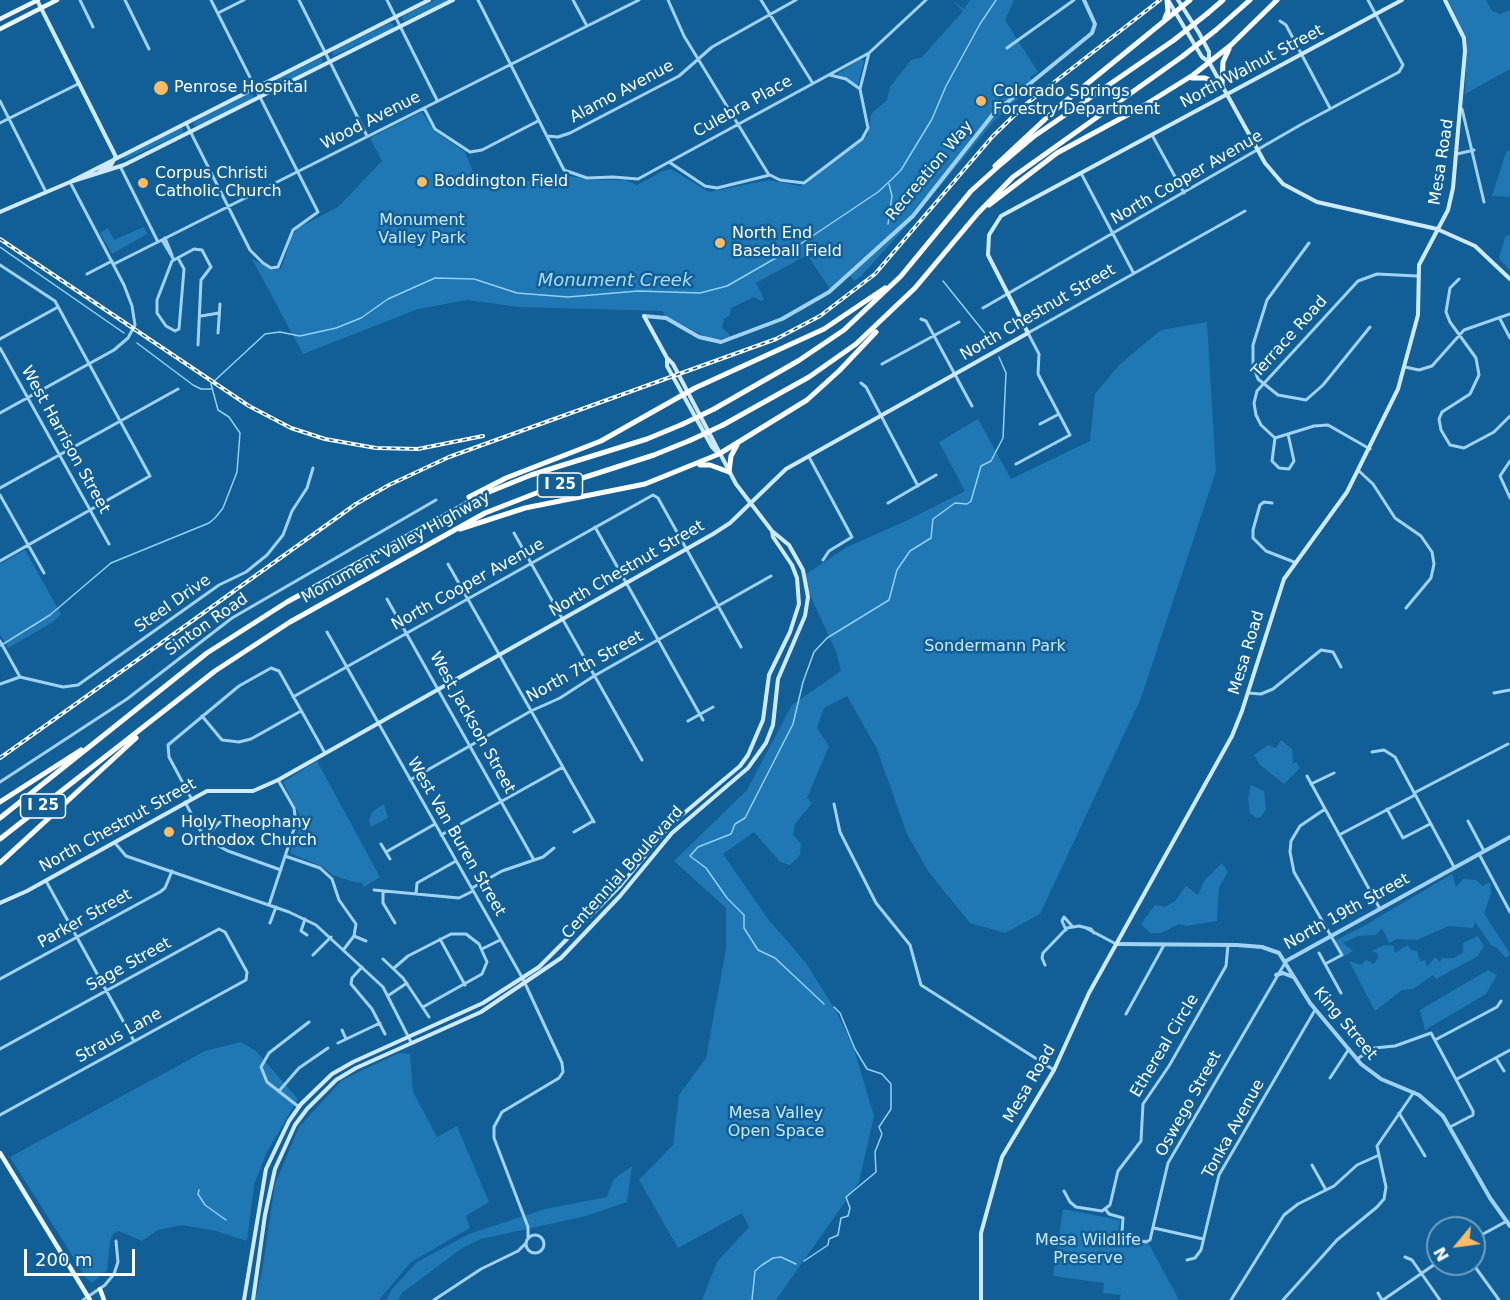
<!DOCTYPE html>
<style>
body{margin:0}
#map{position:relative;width:1510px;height:1300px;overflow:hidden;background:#115f96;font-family:"DejaVu Sans",sans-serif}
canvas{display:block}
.north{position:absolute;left:1426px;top:1216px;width:60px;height:60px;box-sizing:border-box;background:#115f96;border:2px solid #709fc0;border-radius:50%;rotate:241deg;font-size:16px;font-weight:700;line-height:24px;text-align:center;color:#fff}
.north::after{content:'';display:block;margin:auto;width:21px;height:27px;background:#ffbb63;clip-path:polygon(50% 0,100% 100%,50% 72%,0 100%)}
.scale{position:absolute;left:24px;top:1249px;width:111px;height:27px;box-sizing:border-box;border:3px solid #fff;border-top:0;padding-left:8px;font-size:18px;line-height:21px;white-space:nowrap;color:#fff;-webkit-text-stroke:4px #115f96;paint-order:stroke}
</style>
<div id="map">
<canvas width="1510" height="1300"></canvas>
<div class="north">N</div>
<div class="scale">200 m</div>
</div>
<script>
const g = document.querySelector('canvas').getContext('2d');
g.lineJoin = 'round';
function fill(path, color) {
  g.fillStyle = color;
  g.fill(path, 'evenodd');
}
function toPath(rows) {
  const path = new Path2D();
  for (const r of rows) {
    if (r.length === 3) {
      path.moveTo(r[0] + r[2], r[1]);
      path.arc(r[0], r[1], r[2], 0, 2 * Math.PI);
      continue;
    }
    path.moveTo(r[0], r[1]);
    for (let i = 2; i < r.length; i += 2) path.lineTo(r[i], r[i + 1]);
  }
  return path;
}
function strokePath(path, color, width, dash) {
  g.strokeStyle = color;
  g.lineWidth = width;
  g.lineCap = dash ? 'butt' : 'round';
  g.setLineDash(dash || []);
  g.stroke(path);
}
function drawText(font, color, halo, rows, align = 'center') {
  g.font = font + ' "DejaVu Sans",sans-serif';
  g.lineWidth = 5;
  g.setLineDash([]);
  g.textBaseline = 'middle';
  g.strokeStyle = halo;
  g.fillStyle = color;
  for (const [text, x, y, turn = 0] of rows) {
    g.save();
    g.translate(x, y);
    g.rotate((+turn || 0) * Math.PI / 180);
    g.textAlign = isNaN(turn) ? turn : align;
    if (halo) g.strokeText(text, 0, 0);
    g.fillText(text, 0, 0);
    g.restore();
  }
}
const green = toPath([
 [435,0,449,0,405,21,402,20,403,16],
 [952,0,964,9,970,0,1014,0,1005,20,1038,72,1030,77,1034,84,994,121,913,219,861,276,854,281,849,274,830,289,809,258,831,246,829,243,756,283,764,299,761,301,754,297,731,308,730,315,724,319,722,327,731,337,720,339,708,338,664,315,663,311,519,307,467,300,418,309,303,354,252,259,272,270,281,269,292,236,298,228,338,207,382,161,370,138,422,112,434,131,465,152,473,172,484,179,552,182,565,175,589,180,625,180,637,185,663,171,671,169,709,192,769,180,799,186,806,184,868,135,871,114,887,100,890,87,911,60,922,57,963,11],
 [1448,0,1486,0,1492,11,1500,14,1510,10,1510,69,1465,94,1467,39],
 [390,23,393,24,393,28,333,56,333,51],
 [320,58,323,59,322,63,266,91,263,90,263,86],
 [861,59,864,61,858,85,837,74],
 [250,93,253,93,253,98,197,126,193,125,194,122],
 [180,128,183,128,183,133,124,160,123,157],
 [1510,150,1510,197,1492,196,1506,152],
 [144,227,147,234,112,254,100,233,108,228,114,240],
 [1510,234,1510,271,1499,258,1505,237],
 [1207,322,1216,471,1141,698,1040,914,1005,933,970,923,928,871,907,834,877,749,847,696,824,708,817,728,829,746,807,798,812,803,795,824,793,834,801,844,800,855,790,865,780,862,754,832,723,854,768,919,806,963,837,1013,853,1046,874,1116,859,1182,776,1300,702,1300,717,1262,749,1227,742,1213,678,1248,639,1180,673,1145,679,1095,706,1058,726,949,726,908,674,861,747,790,792,705,841,671,837,654,802,577,847,547,906,521,965,491,939,442,978,419,1011,479,1090,441,1095,394,1119,365,1161,330],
 [25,550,61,614,53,622,8,648,0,634,0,564],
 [1281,740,1292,749,1293,764,1296,762,1300,768,1284,784,1260,765,1254,755,1268,745,1276,748],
 [317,761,380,877,364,887,361,882,357,883,332,875,323,867,290,853,298,831,300,816,283,782],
 [1251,785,1264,791,1266,809,1261,817,1256,818,1250,813,1248,799],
 [384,804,388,818,371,827,369,821,372,812],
 [1222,863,1228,872,1219,887,1217,921,1186,926,1179,924,1161,933,1150,933,1141,924,1155,905,1165,907,1175,901,1186,886,1198,895,1204,881],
 [1452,874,1456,887,1463,879,1476,880,1483,886,1490,882,1491,893,1484,913,1510,954,1506,958,1496,947,1491,945,1475,922,1473,928,1449,926,1417,940,1397,939,1389,943,1382,928,1376,935,1358,936,1343,943,1353,951,1345,956,1334,941,1362,927],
 [1478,936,1484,946,1478,956,1436,979,1433,975,1413,989,1402,990,1375,1011,1349,961,1361,965,1366,960,1374,964,1378,958,1377,953,1371,951,1374,950,1384,945,1394,946,1395,953,1408,945,1411,950,1417,951,1420,961,1425,960,1427,967,1435,957,1440,962,1442,958,1454,958,1463,953,1463,943],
 [1488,970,1497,975,1486,994,1425,1030,1420,1010],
 [241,1042,256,1051,298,1099,267,1152,254,1185,247,1241,216,1231,182,1225,158,1230,142,1241,119,1231,113,1234,110,1242,107,1270,92,1283,87,1279,10,1157,205,1051],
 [399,1053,410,1054,413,1092,437,1137,457,1126,489,1202,466,1216,470,1228,411,1262,379,1300,255,1300,262,1272,275,1184,299,1127,342,1080],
 [632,1166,627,1202,586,1216,481,1239,462,1248,402,1293,398,1300,386,1300,392,1289,417,1262,469,1234,545,1209,607,1197,614,1179],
 [1063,1209,1120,1220,1117,1240,1143,1246,1145,1237,1179,1300,1119,1300,1121,1295,1103,1293,1104,1283,1053,1276]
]);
const stream = toPath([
 [888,224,892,196,889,184],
 [0,247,124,333],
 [943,281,992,342],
 [137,343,193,385,201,389,211,389],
 [0,646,50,615,111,563,209,523,215,518,223,508,237,472,240,433,229,417,218,410,211,384,265,334,280,332,300,336,336,328,361,318,388,299,435,278,474,279,517,293,568,297,638,291,700,293,727,286,802,243,878,192,891,180,901,170,932,119,946,86,980,24,996,0],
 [824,1004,775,958,758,950,744,928,744,915,727,898,706,868,690,856,698,847,731,834,735,824,745,818,793,724,803,682,814,652,827,638,889,600,897,570,910,551,931,538,933,519,955,503,967,504,971,501,981,466,991,461,1003,438,1006,373,999,357],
 [199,1190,198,1194,205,1205,226,1220],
 [804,1261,828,1245,829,1239,838,1235,841,1218,848,1216,850,1208,846,1197,876,1172,875,1152,882,1134,879,1127,891,1109,891,1084,882,1074,867,1069,855,1049,840,1013,834,1007],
 [752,1300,755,1271,762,1265,773,1258,781,1257,796,1264]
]);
const minor = toPath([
 [80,0,93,27],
 [125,0,149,49],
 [299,0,367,136],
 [387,0,437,100],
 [478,0,564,170,587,178,613,177,638,179,669,162,705,186,717,188,770,175,780,180,804,183,862,139,868,128,860,89,869,53,926,0],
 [573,0,587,26],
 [668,0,684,36,769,175],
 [761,0,812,82],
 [218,13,244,0],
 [1280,21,1286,25,1330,108],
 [1007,48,1074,0],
 [830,75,846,79,860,89],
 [0,101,46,192],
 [424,108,435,129,470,152,482,150,538,121],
 [1462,109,1484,202],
 [0,123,78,84],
 [186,123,250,250,263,263,271,268,278,267,293,230,318,212,211,0],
 [1152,135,1184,193],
 [547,136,558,137,570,133,679,76,712,47,796,0],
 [1457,154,1474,150],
 [669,162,869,53],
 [120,166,158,242],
 [1081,173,1133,272],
 [165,238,172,255],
 [162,240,174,260],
 [1309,243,1267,300,1253,345,1253,365,1258,379,1278,395,1306,400,1323,385,1370,327],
 [178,258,184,269,179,329,175,331,166,326,157,313,157,300,172,261,194,249,202,250,211,267,201,280,198,345],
 [114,264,639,0],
 [0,265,55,301,150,476,0,561],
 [87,274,112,261],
 [1459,279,1450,288,1446,312,1450,322,1476,358,1479,375,1470,394,1442,412,1439,419,1441,430,1450,445,1464,448,1494,432,1510,416],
 [983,308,1302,124,1399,72,1403,65,1368,0],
 [201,316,219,313],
 [921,319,926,321,972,406],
 [1500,319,1510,338],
 [218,333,220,304],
 [0,339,58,307],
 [0,348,109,544],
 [882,364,959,322],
 [1405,367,1419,370,1432,366,1464,330,1510,314],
 [861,383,866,387,918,486],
 [0,413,114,350,128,338,135,325,132,306,124,285,70,182],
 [1040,424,1059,414],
 [1275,438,1261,425,1256,415,1254,403,1257,391,1358,281,1377,274,1417,276],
 [1275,438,1314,426,1328,425,1370,449],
 [1275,438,1272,461,1279,468,1289,469,1294,461,1288,434],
 [809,457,852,537,829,551,823,560],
 [1510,461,1500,476,1510,498],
 [1016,464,1070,435,1038,374,1039,354,1028,333,1245,211],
 [1359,471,1373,484,1395,518,1421,536,1432,552,1434,564,1431,578,1406,608],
 [0,488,178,389],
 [0,495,44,573],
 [888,503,936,475],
 [1272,503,1264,502,1260,505,1253,530,1253,538,1266,551,1294,562],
 [595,527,703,720],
 [514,533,642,760],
 [448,564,594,822],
 [387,599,534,860],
 [327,632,523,979,562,1063,563,1072,559,1078,502,1112,494,1127,494,1138,528,1227,528,1239],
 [0,641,20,677],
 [0,684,20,677,63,687,78,685,219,585,246,572,267,555,283,535,292,511,307,488,313,468],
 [1248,693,1261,694,1273,689,1321,650,1333,652,1341,667],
 [1494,693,1510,690],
 [293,697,653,495,658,498,741,647],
 [202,716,222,740,239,742,251,739,301,711],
 [688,721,713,707],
 [1372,752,1384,750,1395,757,1454,867],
 [1307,776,1380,909],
 [410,780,531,711,560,698,594,676,771,576],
 [0,782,127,699,232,618,436,500],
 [1311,784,1334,773],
 [1414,793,1508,744],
 [191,798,169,757,168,745,239,686,271,668,279,671,325,753],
 [185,802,200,830,211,842,228,851,281,870],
 [834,804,840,832,876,903,910,945,921,985,1054,1070],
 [1325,809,1300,826,1291,841,1290,852,1294,872,1342,955,1325,964],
 [1387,809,1403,838,1430,824],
 [1468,821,1484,851],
 [574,832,593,821],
 [441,835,563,767],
 [1339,835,1415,795],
 [205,837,220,822],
 [115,843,126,856,289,912,316,925,383,987,411,1042],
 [381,844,390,859],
 [386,852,435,824],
 [1479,854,1510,912],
 [285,856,320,868,332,879,339,900,356,924,354,936,344,949],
 [46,881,134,1041],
 [472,888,502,871,543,857,554,848],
 [374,890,459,898,473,891],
 [383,891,383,903,395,923],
 [416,894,417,883,456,861],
 [269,905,296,823,294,808,278,780],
 [305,919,301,931,307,935],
 [270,923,276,907],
 [1086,928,1116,944],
 [1066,930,1062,921,1064,917,1072,926],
 [354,936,366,941],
 [440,939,465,985],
 [482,949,500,940],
 [1319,953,1341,993],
 [313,955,331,937],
 [383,959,403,978,429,1017],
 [1045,965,1042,958,1043,953,1067,928,1079,926,1091,929,1094,933],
 [362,967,352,978,351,984,372,1009,385,1034],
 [394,968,408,956,451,934,466,934,479,944,487,962,482,974,423,1007],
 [0,979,160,892,165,888,172,871],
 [389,995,407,983],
 [1126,1014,1164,945],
 [342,1030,346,1039],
 [1435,1040,1497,1007,1501,1001],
 [338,1043,380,1023],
 [0,1049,219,929,225,932,247,972,246,980,0,1115],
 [1496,1058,1504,1071],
 [1357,1059,1374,1048,1395,1046,1431,1033,1473,1111,1473,1115,1450,1127],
 [1330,1078,1349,1049],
 [1457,1079,1510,1050],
 [279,1091,299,1068,328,1048],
 [299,1107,267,1082,261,1067,269,1053,309,1022],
 [1399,1113,1425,1156],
 [1312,1165,1326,1190],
 [1064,1191,1070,1202,1076,1207,1102,1211,1110,1205,1118,1171,1141,1141,1143,1104,1169,1066,1226,966,1228,945],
 [1106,1210,1109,1214,1123,1218,1122,1232,1125,1237,1146,1242,1150,1240,1168,1163,1285,963],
 [1440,1223,1448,1228],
 [1154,1228,1203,1239],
 [535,1244,9],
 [1474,1239,1507,1221],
 [1405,1257,1412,1260,1440,1300],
 [1187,1260,1195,1258,1201,1250,1219,1175,1315,1010],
 [1473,1264,1499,1300],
 [1378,1293,1382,1300],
 [83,1300,105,1285,114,1274,118,1262,116,1241],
 [434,1300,481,1269,518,1251,526,1243],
 [1231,1300,1284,1215,1298,1204,1334,1186,1357,1165,1377,1156],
 [1283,1300,1337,1240,1377,1207,1384,1199,1386,1187,1377,1146,1414,1092],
 [1383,1300,1438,1262]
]);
const tertiary = toPath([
 [644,316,666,318,699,337,721,342,782,319,829,292,913,216,994,113,1092,33,1095,24,1084,0],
 [1116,944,1237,945,1262,947,1279,953,1310,1003,1361,1064,1381,1079,1419,1095,1443,1116,1490,1198,1510,1226],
 [1286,961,1510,837],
 [1276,975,1283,973,1293,977]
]);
const secondary = toPath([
 [37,0,116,157],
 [1168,0,1202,57,1209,62,1265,163,1283,184,1317,202,1437,229,1475,246,1510,279],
 [1178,0,1199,33,1209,52,1209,62],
 [99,172,111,165,115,158],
 [73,181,124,165,453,0],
 [0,212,70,182,429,0],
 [667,358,667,366,712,447,718,453],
 [0,903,27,891,207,791,253,791,278,780,713,534,730,523,786,469,1028,333,988,255,989,235,1001,216,1402,0],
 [244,1300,266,1169,289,1121,301,1104,332,1074,353,1062,483,1003,539,967,620,886,670,825,740,766,748,755,763,720,769,675,790,632,799,604,797,578,792,565,773,537,772,531],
 [253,1300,265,1215,275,1169,295,1125,307,1109,336,1080,356,1068,481,1012,561,958,620,896,672,833,748,768,766,743,773,725,778,679,805,616,808,597,803,570,789,545,772,531,736,484,673,364,667,358,644,316],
 [981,1300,981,1233,1002,1157,1054,1070,1089,993,1232,736,1242,711,1284,579,1347,492,1398,389,1418,315,1419,265,1448,210,1453,188,1465,51,1464,38,1445,0]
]);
const primary = toPath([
 [0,19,38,0],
 [0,29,57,0],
 [0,1153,90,1300],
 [100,1289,104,1300]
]);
const motorway = toPath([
 [1208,13,1223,0],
 [1165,18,1168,11,1167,0],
 [1216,30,1250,0],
 [1192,78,1205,78,1222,85,1223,62,1229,49],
 [995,166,1056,109,1190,0],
 [989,205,1057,153,1140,108,1193,75,1231,45,1277,0],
 [714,409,798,361,844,330,901,276,971,191,1001,164,1033,137,1174,40],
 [723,425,809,377,856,344,915,288,978,213,1013,177,1183,56],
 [700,465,710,465,729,472,731,456,737,445],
 [469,497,506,478,601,441,695,388,824,329,885,288],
 [460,529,525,508,645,484,719,454,807,400,839,371,876,332],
 [0,802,81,750],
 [0,818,207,653,287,602,484,494,531,475,647,439,683,424],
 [0,839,215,671,290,622,485,513,539,492,654,455,691,440],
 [0,863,136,738]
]);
const rail = toPath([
 [0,239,249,406,291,428,325,439,376,448,418,449,483,436],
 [0,758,356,504,389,485,449,457,776,339,820,316,875,274,993,136,1025,105,1160,0]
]);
const motorwayBridge = toPath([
 [1174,40,1208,13],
 [1183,56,1216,30],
 [683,424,714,409],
 [691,440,723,425]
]);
const markers = [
 [161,88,8,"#ffbb63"],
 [981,101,6,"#ffbb63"],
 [422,182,6,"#ffbb63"],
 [143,183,6,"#ffbb63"],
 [720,243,6,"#ffbb63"],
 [169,832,6,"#ffbb63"]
];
const shields = [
 [560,485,45],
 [43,806,45]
];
const shieldNames = [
 ["I 25",560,485],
 ["I 25",43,806]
];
const streetNames = [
 ["North Walnut Street",1252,67,-28],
 ["Alamo Avenue",622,92,-28],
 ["Culebra Place",743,107,-29],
 ["Wood Avenue",371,121,-27],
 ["Mesa Road",1442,162,-81],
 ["Recreation Way",930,171,-50],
 ["North Cooper Avenue",1187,178,-30],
 ["North Chestnut Street",1038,313,-30],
 ["Terrace Road",1290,337,-48],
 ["West Harrison Street",65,440,61],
 ["Monument Valley Highway",396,548,-29],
 ["North Chestnut Street",627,569,-30],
 ["North Cooper Avenue",468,585,-29],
 ["Steel Drive",173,604,-35],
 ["Sinton Road",207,625,-35],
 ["Mesa Road",1247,653,-73],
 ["North 7th Street",585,667,-29],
 ["West Jackson Street",472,723,61],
 ["North Chestnut Street",118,826,-29],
 ["West Van Buren Street",456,837,60],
 ["Centennial Boulevard",623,873,-48],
 ["North 19th Street",1347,912,-29],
 ["Parker Street",85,919,-29],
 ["Sage Street",129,965,-29],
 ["King Street",1345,1024,50],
 ["Straus Lane",119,1036,-29],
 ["Ethereal Circle",1165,1046,-59],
 ["Mesa Road",1030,1084,-60],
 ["Oswego Street",1189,1104,-61],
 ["Tonka Avenue",1234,1129,-61]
];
const poiNames = [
 ["Penrose Hospital",174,88],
 ["Colorado Springs",993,92],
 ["Forestry Department",993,110],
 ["Corpus Christi",155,174],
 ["Catholic Church",155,192],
 ["Boddington Field",434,182],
 ["North End",732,234],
 ["Baseball Field",732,252],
 ["Holy Theophany",181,823],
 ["Orthodox Church",181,841]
];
const parkNames = [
 ["Monument",422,221],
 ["Valley Park",422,239],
 ["Sondermann Park",995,647],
 ["Mesa Valley",776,1114],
 ["Open Space",776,1132],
 ["Mesa Wildlife",1088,1241],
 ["Preserve",1088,1259]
];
const waterNames = [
 ["Monument Creek",615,281]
];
fill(green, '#1f78b3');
strokePath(stream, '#92d0f7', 1.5);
strokePath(minor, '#a0d2f3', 3);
strokePath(tertiary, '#a0d2f3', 4);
strokePath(secondary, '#d0eafd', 4);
strokePath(primary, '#edf7ff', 4.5);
strokePath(motorway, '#fff', 5);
strokePath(rail, '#fff', 4);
strokePath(rail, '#115f96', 1.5, [4.5]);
strokePath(motorwayBridge, '#fff', 5);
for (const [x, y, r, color] of markers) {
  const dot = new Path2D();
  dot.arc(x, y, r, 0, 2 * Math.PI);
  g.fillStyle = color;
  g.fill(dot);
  strokePath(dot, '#115f96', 2);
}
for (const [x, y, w] of shields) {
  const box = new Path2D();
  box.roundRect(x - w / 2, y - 12, w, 24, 4.5);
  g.fillStyle = '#115f96';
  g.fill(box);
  strokePath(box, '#fff', 1.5);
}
drawText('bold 15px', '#fff', null, shieldNames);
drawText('16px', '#fff', '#115f96', streetNames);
drawText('16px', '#fff', '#115f96', poiNames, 'left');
drawText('16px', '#c8e8fe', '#115f96', parkNames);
drawText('italic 18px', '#addcfa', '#115f96', waterNames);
</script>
